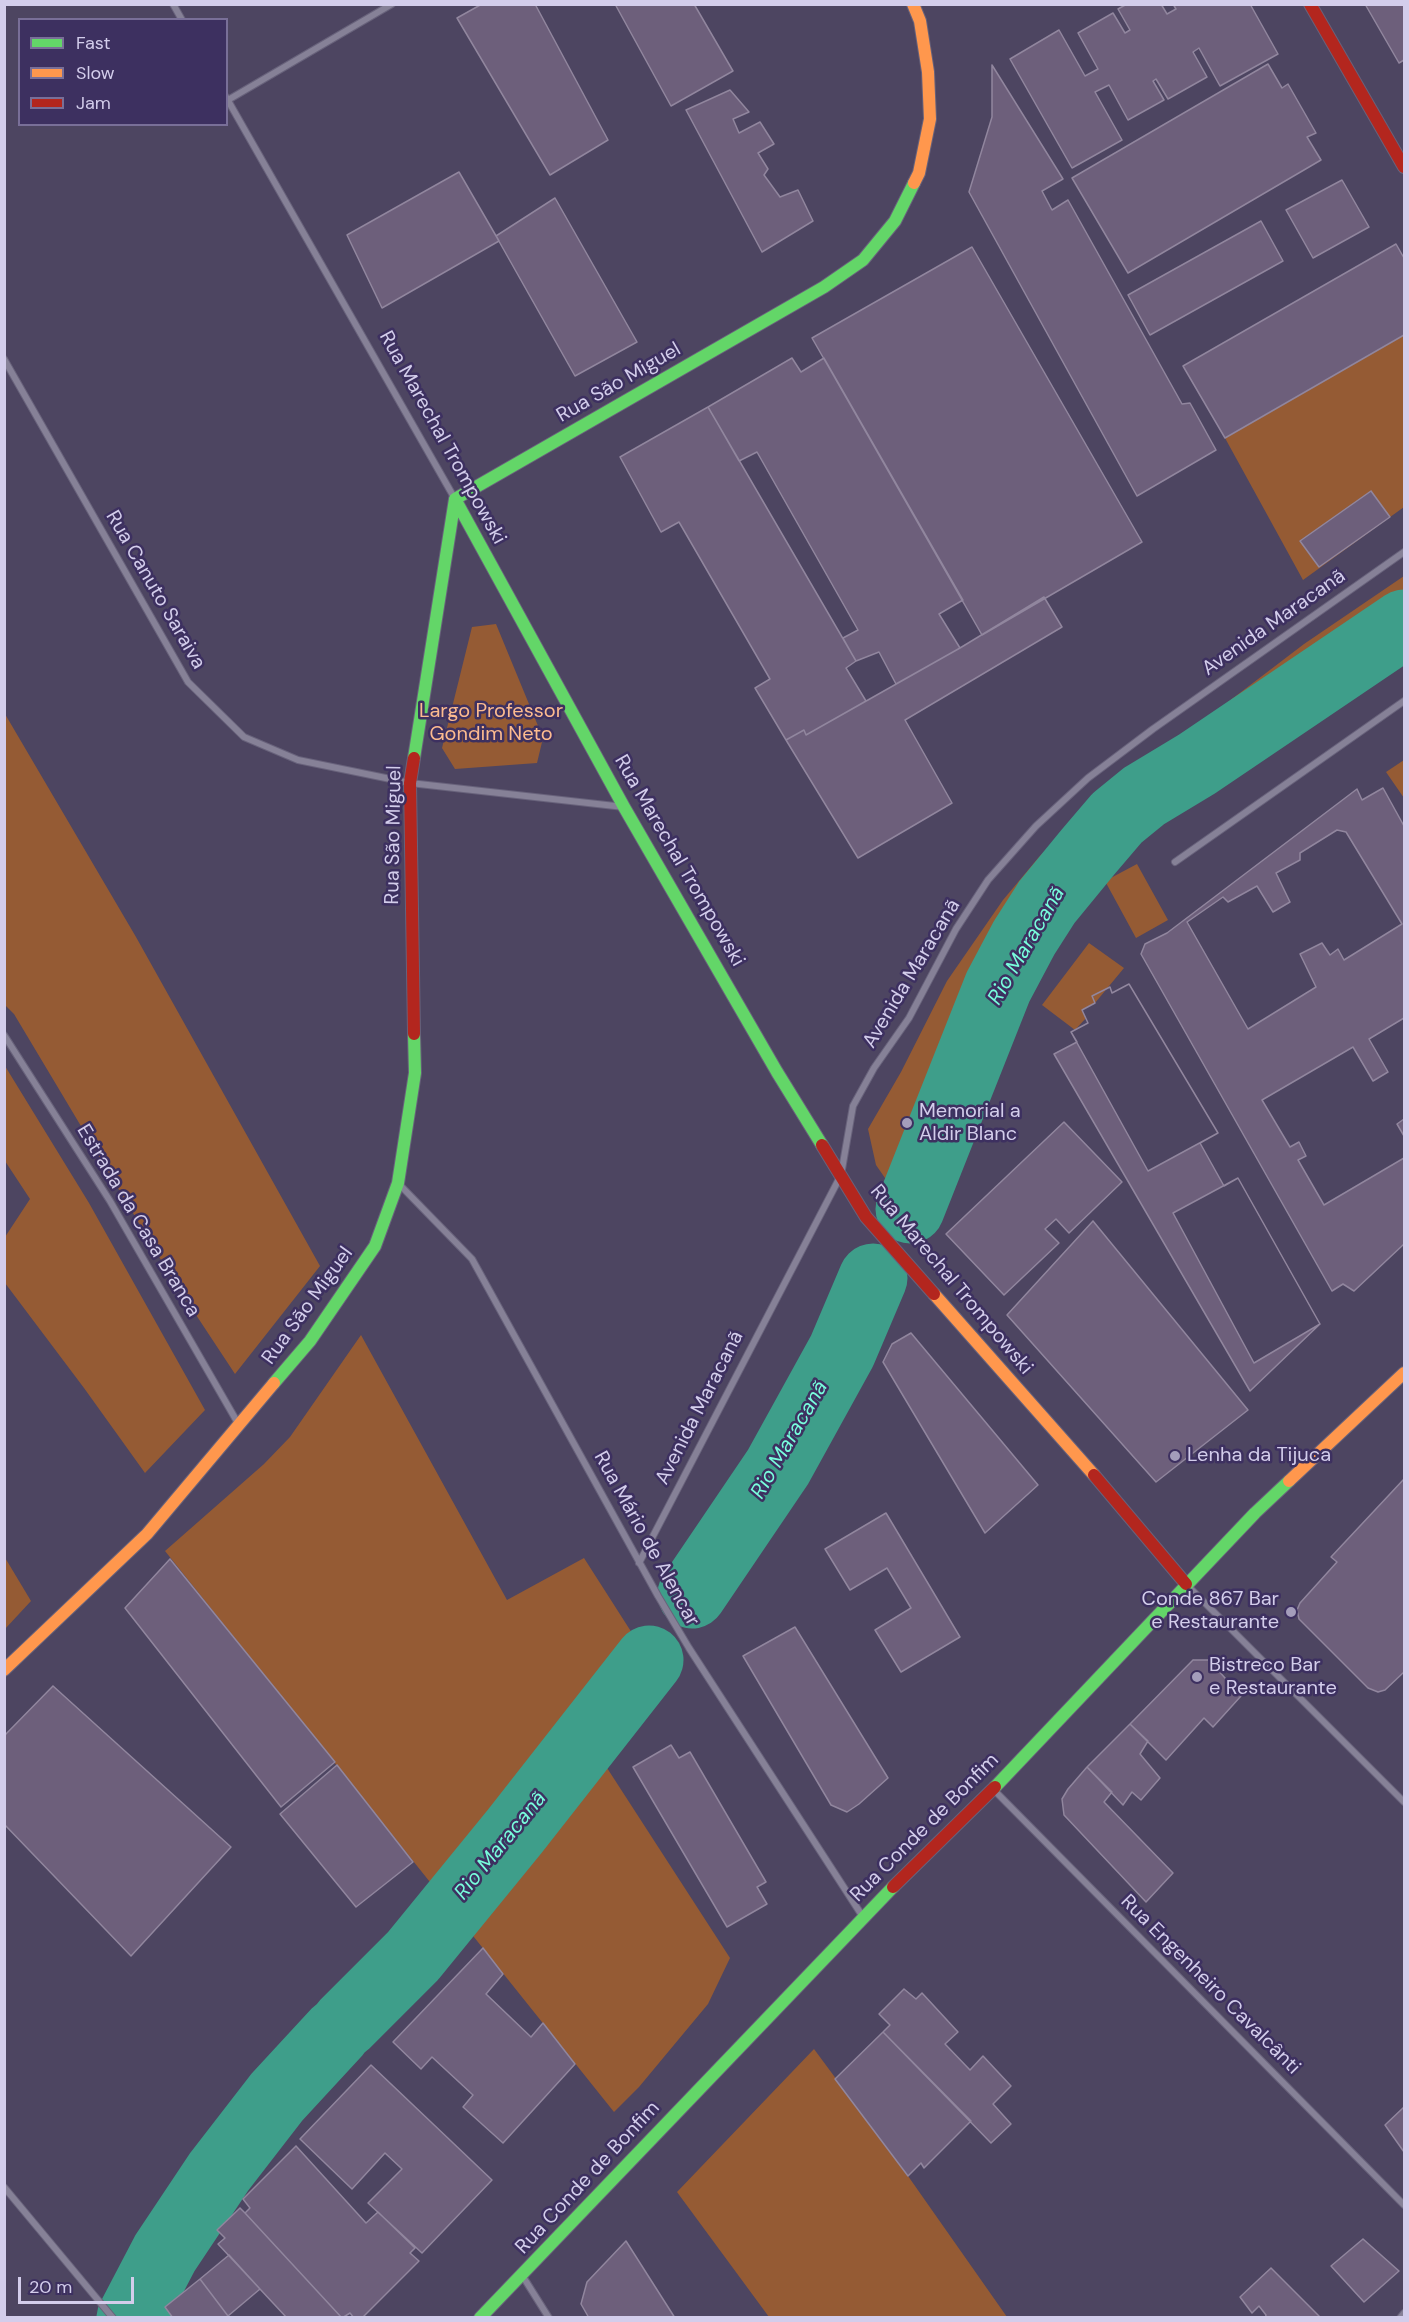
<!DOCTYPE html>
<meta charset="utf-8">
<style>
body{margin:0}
#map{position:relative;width:1409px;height:2322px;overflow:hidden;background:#4d4561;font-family:"DM Sans",sans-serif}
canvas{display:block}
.frame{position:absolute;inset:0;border:6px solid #d3cdeb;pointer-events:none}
.legend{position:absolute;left:18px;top:18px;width:210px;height:108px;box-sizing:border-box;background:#3d3060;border:2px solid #796f98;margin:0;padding:8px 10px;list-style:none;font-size:18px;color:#d3cdeb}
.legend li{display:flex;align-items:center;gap:12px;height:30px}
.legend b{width:30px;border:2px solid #796f98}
.scale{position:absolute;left:18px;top:2277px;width:116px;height:27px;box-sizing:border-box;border:3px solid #d3cdeb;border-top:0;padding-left:8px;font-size:18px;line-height:21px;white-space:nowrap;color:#d3cdeb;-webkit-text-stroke:4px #3d3060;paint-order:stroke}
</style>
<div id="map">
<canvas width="1409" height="2322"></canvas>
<div class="frame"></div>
<ul class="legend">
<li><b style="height:8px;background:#63d668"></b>Fast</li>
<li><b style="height:8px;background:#ff974d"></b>Slow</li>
<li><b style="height:8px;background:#b3261e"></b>Jam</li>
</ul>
<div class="scale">20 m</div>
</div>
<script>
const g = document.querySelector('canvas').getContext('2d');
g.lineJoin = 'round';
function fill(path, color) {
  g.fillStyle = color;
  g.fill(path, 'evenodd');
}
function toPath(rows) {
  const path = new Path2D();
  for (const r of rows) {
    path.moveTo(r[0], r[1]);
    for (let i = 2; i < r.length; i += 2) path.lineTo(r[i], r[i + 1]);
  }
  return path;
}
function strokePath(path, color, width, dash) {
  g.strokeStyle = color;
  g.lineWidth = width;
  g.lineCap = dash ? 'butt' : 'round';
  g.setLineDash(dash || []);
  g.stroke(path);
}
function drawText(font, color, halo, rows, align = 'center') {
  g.font = font + ' "DM Sans",sans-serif';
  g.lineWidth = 5;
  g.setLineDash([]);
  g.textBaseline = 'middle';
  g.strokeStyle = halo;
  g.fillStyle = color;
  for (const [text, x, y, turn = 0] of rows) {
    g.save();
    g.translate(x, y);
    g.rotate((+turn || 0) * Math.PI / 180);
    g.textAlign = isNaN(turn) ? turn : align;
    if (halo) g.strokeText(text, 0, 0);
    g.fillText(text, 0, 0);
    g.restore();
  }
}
const green = toPath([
 [1404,335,1404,507,1303,580,1225,438],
 [1404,576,1404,592,1336,637,1305,652,1211,732,1129,783,1113,797,1035,882,1006,923,975,979,894,1191,876,1165,868,1129,901,1072,947,981,1003,900,1039,857,1094,801,1122,777,1207,718,1304,644],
 [496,624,543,738,537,763,455,769,442,748,472,627],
 [5,714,136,937,320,1266,235,1374,173,1280,14,1014,5,1005],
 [1404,760,1404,798,1386,772],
 [1137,864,1168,920,1136,938,1105,881],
 [1089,943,1124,968,1095,1003,1082,1010,1086,1018,1075,1030,1042,1005],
 [5,1066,89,1203,205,1410,145,1473,84,1388,5,1283,5,1237,30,1199,5,1161],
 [361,1335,507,1600,584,1558,655,1669,598,1754,730,1958,708,2004,639,2087,614,2112,165,1551,264,1464,290,1437],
 [4,1556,31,1601,5,1629,4,1629],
 [814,2049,908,2176,1007,2317,769,2317,677,2192]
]);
const river = toPath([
 [910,1209,998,987,1024,938,1047,902,1088,852,1117,818,1144,796,1197,764,1404,624],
 [692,1594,778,1467,842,1351,873,1278],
 [345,2024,413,1956,515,1831,649,1660],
 [131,2318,165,2253,219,2172,277,2097,337,2032]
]);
const building = toPath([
 [482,4,535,4,608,140,550,175,457,18,482,4],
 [615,4,694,4,733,71,671,106,615,4],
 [1127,4,1161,4,1167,14,1176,9,1173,4,1250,4,1278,54,1220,86,1199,48,1193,52,1207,77,1168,99,1156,79,1153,81,1164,100,1128,120,1109,85,1095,92,1122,140,1072,168,1010,59,1059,30,1085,76,1098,69,1078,33,1113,13,1125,33,1130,30,1118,9,1127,4],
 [1365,4,1404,4,1404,60,1399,63,1365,4],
 [1268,64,1282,88,1288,84,1316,133,1307,137,1321,160,1128,273,1072,178,1268,64],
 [992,65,1063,179,1042,191,1052,210,1068,200,1182,404,1190,403,1216,450,1137,496,969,192,992,117,992,65],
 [730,90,749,112,733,119,739,133,760,122,774,144,758,153,768,169,764,175,780,197,798,190,813,221,762,252,686,110,730,90],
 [459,172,499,241,382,308,347,235,459,172],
 [1342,180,1369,227,1313,258,1286,210,1342,180],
 [555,198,637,342,575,376,496,236,555,198],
 [1261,221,1283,261,1150,335,1128,295,1261,221],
 [1396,244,1404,258,1404,335,1225,438,1183,366,1396,244],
 [972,247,1142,542,982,635,812,338,972,247],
 [792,358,801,372,824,358,963,600,939,614,960,648,896,684,879,652,856,661,843,638,858,630,757,452,739,461,708,407,792,358],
 [708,407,856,661,846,668,866,701,806,735,804,730,786,740,755,688,770,679,679,522,661,532,620,457,708,407],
 [1371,491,1390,517,1319,567,1300,541,1371,491],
 [1044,597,1062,627,905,720,952,803,858,858,786,740,804,730,806,735,960,648,1044,597],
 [1383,788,1404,826,1404,1244,1354,1291,1343,1284,1332,1291,1141,954,1145,944,1167,933,1357,789,1362,800,1383,788],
 [1337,830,1346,832,1402,924,1344,960,1338,949,1330,955,1322,943,1300,954,1316,987,1248,1029,1187,922,1223,897,1228,902,1257,886,1273,912,1290,902,1276,873,1300,860,1300,853,1337,830],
 [1129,984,1218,1133,1148,1171,1071,1032,1088,1023,1082,1010,1095,1003,1092,996,1110,987,1112,993,1129,984],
 [1129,984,1218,1133,1200,1143,1224,1186,1238,1178,1320,1324,1250,1391,1054,1054,1077,1042,1071,1032,1088,1023,1082,1010,1095,1003,1092,996,1110,987,1112,993,1129,984],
 [1404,1018,1404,1119,1397,1124,1404,1136,1404,1158,1324,1205,1298,1160,1306,1156,1299,1142,1290,1147,1262,1100,1353,1047,1373,1081,1388,1072,1369,1039,1404,1018],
 [1064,1122,1122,1182,1069,1233,1056,1219,1045,1229,1059,1243,1004,1295,946,1234,1064,1122],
 [1238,1178,1320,1324,1254,1363,1173,1213,1238,1178],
 [1093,1221,1248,1410,1156,1482,1007,1315,1093,1221],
 [911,1333,1038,1485,985,1533,883,1362,892,1344,911,1333],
 [1404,1479,1404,1672,1385,1690,1378,1692,1368,1688,1299,1619,1297,1610,1300,1603,1337,1562,1331,1557,1404,1479],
 [886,1513,960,1637,901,1672,875,1630,911,1608,887,1568,850,1590,825,1549,886,1513],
 [170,1559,335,1762,281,1807,125,1608,170,1559],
 [795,1627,888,1778,859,1804,847,1812,831,1805,743,1656,795,1627],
 [1193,1660,1209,1660,1241,1696,1213,1727,1204,1718,1166,1760,1130,1724,1193,1660],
 [53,1686,231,1847,131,1956,4,1824,4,1736,53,1686],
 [1130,1724,1148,1741,1140,1754,1160,1778,1141,1800,1132,1792,1123,1805,1087,1767,1130,1724],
 [671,1745,679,1758,690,1752,766,1882,757,1887,767,1904,727,1927,633,1767,671,1745],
 [337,1765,413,1862,356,1907,280,1814,337,1765],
 [1087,1767,1112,1792,1104,1802,1173,1873,1146,1902,1064,1815,1062,1799,1068,1789,1087,1767],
 [483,1948,503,1974,486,1994,531,2037,543,2023,575,2064,503,2143,463,2107,473,2095,432,2057,421,2069,393,2042,483,1948],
 [904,1989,916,1999,922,1993,958,2032,945,2044,970,2070,983,2056,1011,2086,993,2104,1011,2124,991,2143,883,2032,890,2025,879,2014,904,1989],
 [883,2032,971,2121,924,2168,921,2163,908,2176,835,2079,883,2032],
 [371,2065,492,2180,422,2253,368,2203,402,2169,385,2153,352,2189,300,2139,371,2065],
 [1404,2107,1404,2152,1385,2125,1404,2107],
 [296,2146,366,2223,378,2212,415,2248,410,2253,419,2261,362,2318,354,2318,350,2313,342,2318,245,2213,250,2208,243,2199,296,2146],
 [240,2208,245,2213,342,2318,287,2318,218,2244,225,2238,217,2230,240,2208],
 [1363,2239,1399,2271,1364,2302,1331,2266,1363,2239],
 [626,2241,675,2318,589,2318,581,2304,587,2282,626,2241],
 [229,2255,260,2289,228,2316,200,2279,229,2255],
 [1271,2268,1321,2318,1265,2318,1266,2315,1259,2306,1252,2313,1240,2297,1271,2268],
 [200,2279,228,2316,229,2318,173,2318,165,2307,200,2279]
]);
const street = toPath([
 [173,4,182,20],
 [226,97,455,499],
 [228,100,392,4],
 [4,359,188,682,244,737,298,760,410,783,624,807],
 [1175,862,1404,701],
 [4,1035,110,1201,239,1425],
 [398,1183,472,1259,658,1596,689,1648,863,1917],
 [639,1563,841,1175,853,1106,874,1068,909,1018,956,929,988,880,1036,826,1088,778,1153,729,1404,552],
 [1186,1584,1404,1802],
 [993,1789,1404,2205],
 [4,2187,113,2318],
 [522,2275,549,2318],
 [1400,2318,1404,2313]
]);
const fast = toPath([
 [455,499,624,807,777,1072,822,1145],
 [455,499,824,287,863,260,895,221,914,183],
 [414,758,455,499],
 [274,1383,310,1341,375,1246,398,1183,415,1073,414,1034],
 [995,1787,1255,1513,1289,1481],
 [480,2318,893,1887]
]);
const slow = toPath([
 [913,4,920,21,928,72,930,119,919,173,914,183],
 [934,1294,1094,1475],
 [1289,1481,1404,1373],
 [4,1670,147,1534,274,1383]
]);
const jam = toPath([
 [1310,4,1404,167],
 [414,758,410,783,414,1034],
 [822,1145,866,1217,934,1294],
 [1094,1475,1186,1584],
 [893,1887,995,1787]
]);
const markers = [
 [907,1123,6,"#a49dbb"],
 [1175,1456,6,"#a49dbb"],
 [1291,1612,6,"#a49dbb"],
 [1197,1677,6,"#a49dbb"]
];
const streetNames = [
 ["Rua São Miguel",619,383,-30],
 ["Rua Marechal Trompowski",442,438,61],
 ["Rua Canuto Saraiva",155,590,60],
 ["Avenida Maracanã",1274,623,-35],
 ["Rua São Miguel",394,835,-89],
 ["Rua Marechal Trompowski",679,861,60],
 ["Avenida Maracanã",912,974,-59],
 ["Estrada da Casa Branca",138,1221,59],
 ["Rua Marechal Trompowski",951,1280,50],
 ["Rua São Miguel",308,1306,-54],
 ["Avenida Maracanã",700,1408,-63],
 ["Rua Mário de Alencar",646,1539,61],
 ["Rua Conde de Bonfim",925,1828,-45],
 ["Rua Engenheiro Cavalcânti",1210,1985,45],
 ["Rua Conde de Bonfim",588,2178,-47]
];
const parkNames = [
 ["Largo Professor",491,712],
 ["Gondim Neto",491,735]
];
const poiNames = [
 ["Memorial a",919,1112],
 ["Aldir Blanc",919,1135],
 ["Lenha da Tijuca",1187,1456],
 ["Conde 867 Bar",1279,1600,"right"],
 ["e Restaurante",1279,1623,"right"],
 ["Bistreco Bar",1209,1666],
 ["e Restaurante",1209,1689]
];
const waterNames = [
 ["Rio Maracanã",1027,946,-60],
 ["Rio Maracanã",790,1440,-60],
 ["Rio Maracanã",501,1846,-51]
];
fill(green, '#955b34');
strokePath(river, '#3e9e8a', 69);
fill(building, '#6d5f7b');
strokePath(building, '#91869e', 1.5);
strokePath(street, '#68627b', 8);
strokePath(fast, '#68627b', 14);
strokePath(slow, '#68627b', 14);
strokePath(jam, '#68627b', 14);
strokePath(street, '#868197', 6);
strokePath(fast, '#63d668', 12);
strokePath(slow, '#ff974d', 12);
strokePath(jam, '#b3261e', 12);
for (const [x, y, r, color] of markers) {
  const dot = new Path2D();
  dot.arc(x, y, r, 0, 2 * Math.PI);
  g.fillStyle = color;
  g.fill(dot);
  strokePath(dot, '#3d3060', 2);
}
drawText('20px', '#d3cdeb', '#3d3060', streetNames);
drawText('20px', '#fcbb8f', '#3d3060', parkNames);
drawText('20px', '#d3cdeb', '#3d3060', poiNames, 'left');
drawText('italic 21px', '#78fddc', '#3d3060', waterNames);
</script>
